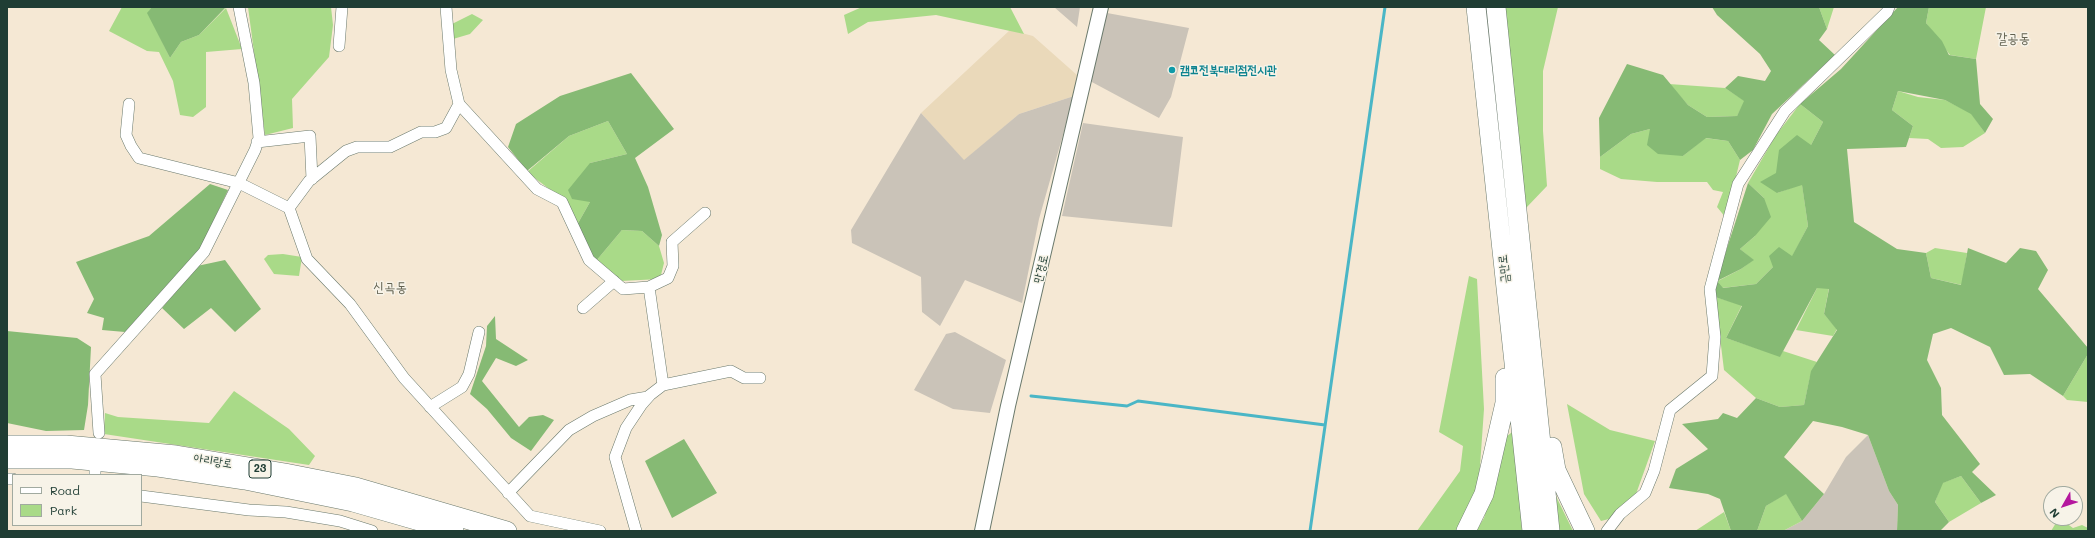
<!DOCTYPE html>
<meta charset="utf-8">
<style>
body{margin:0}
#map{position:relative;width:2095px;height:538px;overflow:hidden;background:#f5e8d4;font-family:Mali,sans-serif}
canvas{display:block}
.frame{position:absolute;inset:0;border:8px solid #1f3d34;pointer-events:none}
.legend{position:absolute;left:12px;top:474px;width:130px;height:52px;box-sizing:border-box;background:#f7f3e8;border:1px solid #a1aaa0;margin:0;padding:5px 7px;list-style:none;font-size:12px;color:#1f3d34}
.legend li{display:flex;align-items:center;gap:8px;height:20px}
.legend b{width:20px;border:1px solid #a1aaa0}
.north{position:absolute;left:2043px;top:486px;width:40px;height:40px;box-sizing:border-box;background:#f7f3e8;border:1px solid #a1aaa0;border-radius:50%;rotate:231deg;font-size:11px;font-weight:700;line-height:16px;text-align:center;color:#1f3d34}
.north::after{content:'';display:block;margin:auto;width:14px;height:18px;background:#b5179e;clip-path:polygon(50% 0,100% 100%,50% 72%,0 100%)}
</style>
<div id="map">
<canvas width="2095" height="538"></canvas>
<div class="frame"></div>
<ul class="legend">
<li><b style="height:5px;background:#fff"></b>Road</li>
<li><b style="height:11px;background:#a9da88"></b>Park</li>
</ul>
<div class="north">N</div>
</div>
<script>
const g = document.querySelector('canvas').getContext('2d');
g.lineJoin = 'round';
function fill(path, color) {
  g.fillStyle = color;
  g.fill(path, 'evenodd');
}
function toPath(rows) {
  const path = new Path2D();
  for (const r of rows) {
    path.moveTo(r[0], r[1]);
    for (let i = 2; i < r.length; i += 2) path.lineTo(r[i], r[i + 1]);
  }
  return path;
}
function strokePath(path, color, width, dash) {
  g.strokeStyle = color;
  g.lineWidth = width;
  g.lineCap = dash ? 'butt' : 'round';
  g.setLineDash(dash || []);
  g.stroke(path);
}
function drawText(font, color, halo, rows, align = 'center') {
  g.font = font + ' Mali,"Poor Story",sans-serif';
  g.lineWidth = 3;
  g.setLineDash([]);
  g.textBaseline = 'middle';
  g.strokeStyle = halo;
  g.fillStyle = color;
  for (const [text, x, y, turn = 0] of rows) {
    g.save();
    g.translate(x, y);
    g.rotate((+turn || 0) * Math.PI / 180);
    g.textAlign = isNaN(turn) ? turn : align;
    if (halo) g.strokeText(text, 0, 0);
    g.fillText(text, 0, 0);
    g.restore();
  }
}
const built = toPath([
 [1010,30,1033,36,1077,75,1074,96,1019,114,964,161,921,113]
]);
const industrial = toPath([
 [1054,7,1080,7,1077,27],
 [1107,13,1189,28,1171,97,1159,118,1090,81],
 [1074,96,1039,219,1022,303,965,280,940,326,922,312,921,277,852,243,851,230,921,113,964,160,1019,114],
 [1083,123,1183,137,1172,227,1062,216],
 [955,332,1006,360,990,413,953,409,914,390,946,334],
 [1868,435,1889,491,1898,505,1897,531,1783,531,1802,521,1824,494,1846,457]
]);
const green = toPath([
 [122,7,152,7,148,13,170,58,181,42,199,35,226,8,242,49,206,52,206,107,193,117,180,115,173,81,159,52,147,51,109,31],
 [248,7,331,7,333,25,329,57,292,99,293,128,265,135],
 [862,7,1010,7,1024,34,936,15,868,22,848,34,844,15],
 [1504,7,1558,7,1543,71,1543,131,1547,186,1526,208],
 [1819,7,1834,7,1827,29],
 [1929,7,1986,7,1976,59,1950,55,1926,23],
 [472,14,483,20,470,34,453,39,452,24],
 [1669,84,1725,88,1745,101,1737,116,1707,117,1688,105],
 [1898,91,1918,97,1945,100,1971,113,1985,133,1963,147,1941,148,1928,139,1909,138,1913,126,1892,110],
 [1800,104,1823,122,1811,145,1777,193,1802,184,1808,226,1792,257,1773,267,1756,284,1722,288,1716,282,1741,269,1753,260,1740,249,1755,236,1764,198,1748,183,1776,135],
 [608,121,627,154,590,163,590,202,577,225,566,202,527,172,569,136],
 [1650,129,1683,156,1705,138,1728,141,1740,160,1726,218,1717,207,1723,192,1713,190,1707,182,1657,182,1621,179,1600,169,1600,157,1631,134],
 [622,230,642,231,659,246,664,263,660,279,621,281,596,261],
 [1935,248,1967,253,1962,285,1931,278,1926,253],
 [283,254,302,257,299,276,274,274,264,259,268,255],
 [1469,276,1477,279,1484,409,1478,495,1458,531,1417,531,1460,471,1463,446,1439,432],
 [1817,288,1829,288,1824,314,1837,329,1833,336,1796,330],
 [1715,297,1742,305,1726,338,1780,356,1783,351,1817,362,1810,377,1804,405,1780,407,1756,398,1724,370],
 [2088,354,2088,402,2067,400,2063,396],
 [234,391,289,429,315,456,309,465,104,434,105,413,118,417,209,423],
 [1567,404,1610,430,1655,441,1636,494,1609,519,1601,521,1584,494],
 [1515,430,1522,531,1476,531,1484,518,1507,436],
 [1961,476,1981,503,1949,522,1935,502,1942,483],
 [1554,492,1573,531,1557,531],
 [1786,493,1802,521,1783,531,1757,531,1766,506],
 [1724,512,1731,531,1695,531],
 [2059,518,2073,528,2082,525,2088,528,2088,531,2051,531]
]);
const forest = toPath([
 [152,7,226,7,199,35,181,42,170,58,147,13],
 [1712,7,1819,7,1827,29,1819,40,1835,55,1772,114,1753,150,1740,160,1728,141,1706,138,1683,156,1658,154,1647,145,1650,129,1631,134,1600,157,1599,118,1627,64,1663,75,1688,105,1707,117,1737,116,1744,101,1725,88,1738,76,1765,81,1771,71,1760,54,1717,15],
 [1898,7,1929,7,1926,23,1942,41,1949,55,1976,59,1980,104,1993,119,1985,133,1971,114,1945,100,1898,91,1892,110,1913,126,1906,147,1847,149,1854,222,1897,249,1926,253,1931,278,1961,285,1968,248,2006,263,2020,248,2036,251,2048,270,2038,289,2088,348,2088,354,2063,396,2030,374,2004,375,1990,347,1951,328,1933,334,1927,360,1941,388,1942,415,1980,464,1972,472,1996,495,1981,503,1961,476,1943,483,1935,502,1949,522,1940,531,1897,531,1898,505,1889,491,1868,435,1842,427,1813,421,1784,457,1824,494,1802,521,1786,494,1766,506,1757,531,1731,531,1720,499,1708,494,1669,488,1676,469,1708,449,1682,424,1718,419,1723,413,1737,418,1756,398,1780,407,1804,405,1811,371,1837,330,1824,314,1829,289,1817,288,1780,357,1726,338,1742,306,1715,297,1716,282,1748,183,1764,198,1771,217,1755,236,1740,249,1754,260,1741,269,1717,281,1723,288,1756,284,1773,267,1769,256,1779,247,1792,256,1808,226,1802,185,1777,193,1760,182,1776,173,1779,150,1797,135,1811,145,1823,122,1800,104,1841,69],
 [631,73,674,129,635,158,648,187,662,235,659,246,642,231,622,230,596,261,577,225,590,202,572,199,568,190,590,163,627,154,608,121,569,136,527,171,508,147,516,124,560,96],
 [210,184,228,190,200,249,125,332,102,330,104,318,87,313,94,299,76,262,149,236],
 [225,260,261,309,235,332,211,308,184,329,162,308,197,266],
 [495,316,496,339,528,360,516,366,496,358,482,381,519,427,529,417,543,415,554,420,531,451,511,438,487,409,470,394,486,346,487,326],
 [7,331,77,338,91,347,88,405,84,430,46,431,7,423],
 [684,439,717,493,672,518,645,461]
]);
const stream = toPath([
 [1031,396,1127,406,1138,401,1325,425],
 [1310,531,1385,7]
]);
const minor = toPath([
 [446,7,451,70,459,104,537,189,562,202,589,260,623,289,649,287,663,385],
 [339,46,342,7],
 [129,104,126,135,131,146,139,158,239,183,289,208,307,259,350,304,404,378,530,516,600,531],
 [257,142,310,136,312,179],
 [289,208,309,181,346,151,357,147,390,147,421,132,435,132,446,128,459,104],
 [649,287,668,278,673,266,672,242,705,213],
 [583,308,614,281],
 [430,407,462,387,469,374,479,332],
 [99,433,95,374,204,252,255,150,259,138,254,83,239,7],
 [95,475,95,469],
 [7,479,13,479],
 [508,493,569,430,593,416,630,400,648,397],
 [141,496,249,510,286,512,340,521,372,531],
 [636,531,615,457,626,428,642,404,650,395,663,385,731,371,744,378,760,378],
 [1607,531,1620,514,1645,493,1654,471,1670,410,1712,376,1715,337,1710,289,1738,184,1785,111,1887,12,1889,7]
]);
const tertiary = toPath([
 [982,531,1008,406,1101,7]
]);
const trunk = toPath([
 [1476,7,1532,531],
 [1496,7,1550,531],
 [7,445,66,445,176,455,285,473,356,487,507,531],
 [1552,447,1556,470,1585,531],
 [7,459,72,459,158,467,245,480,353,502,454,531],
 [1466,531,1484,494,1505,403,1505,378]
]);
const markers = [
 [1172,70,4,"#0f9aa8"]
];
const shields = [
 [260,469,22]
];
const shieldNames = [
 ["23",260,469]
];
const cultureNames = [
 ["캠코전북대리점전시관",1180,70]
];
const streetNames = [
 ["만경로",1041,269,-77],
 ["금만로",1504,269,-96],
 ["아리랑로",213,461,9]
];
const quarterNames = [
 ["갈공동",2013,39],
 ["신곡동",390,288]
];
fill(built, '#ead9ba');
fill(industrial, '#cac3b8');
fill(green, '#a9da88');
fill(forest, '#86ba74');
strokePath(stream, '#4ab6c6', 3);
strokePath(minor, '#6a796c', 12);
strokePath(tertiary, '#6a796c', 16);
strokePath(trunk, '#6a796c', 20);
strokePath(minor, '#fff', 11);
strokePath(tertiary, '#fff', 14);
strokePath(trunk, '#fff', 19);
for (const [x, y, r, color] of markers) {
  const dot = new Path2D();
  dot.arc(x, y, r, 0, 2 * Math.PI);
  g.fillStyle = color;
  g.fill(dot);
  strokePath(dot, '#f7f3e8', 1.5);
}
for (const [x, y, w] of shields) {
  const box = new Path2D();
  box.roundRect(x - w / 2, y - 9, w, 18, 3);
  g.fillStyle = '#f7f3e8';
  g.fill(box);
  strokePath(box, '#1f3d34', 1);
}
drawText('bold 11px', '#1f3d34', null, shieldNames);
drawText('bold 12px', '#0d838f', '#f7f3e8', cultureNames, 'left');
drawText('12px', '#1f3d34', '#f7f3e8', streetNames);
drawText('14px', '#626251', '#f7f3e8', quarterNames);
</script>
